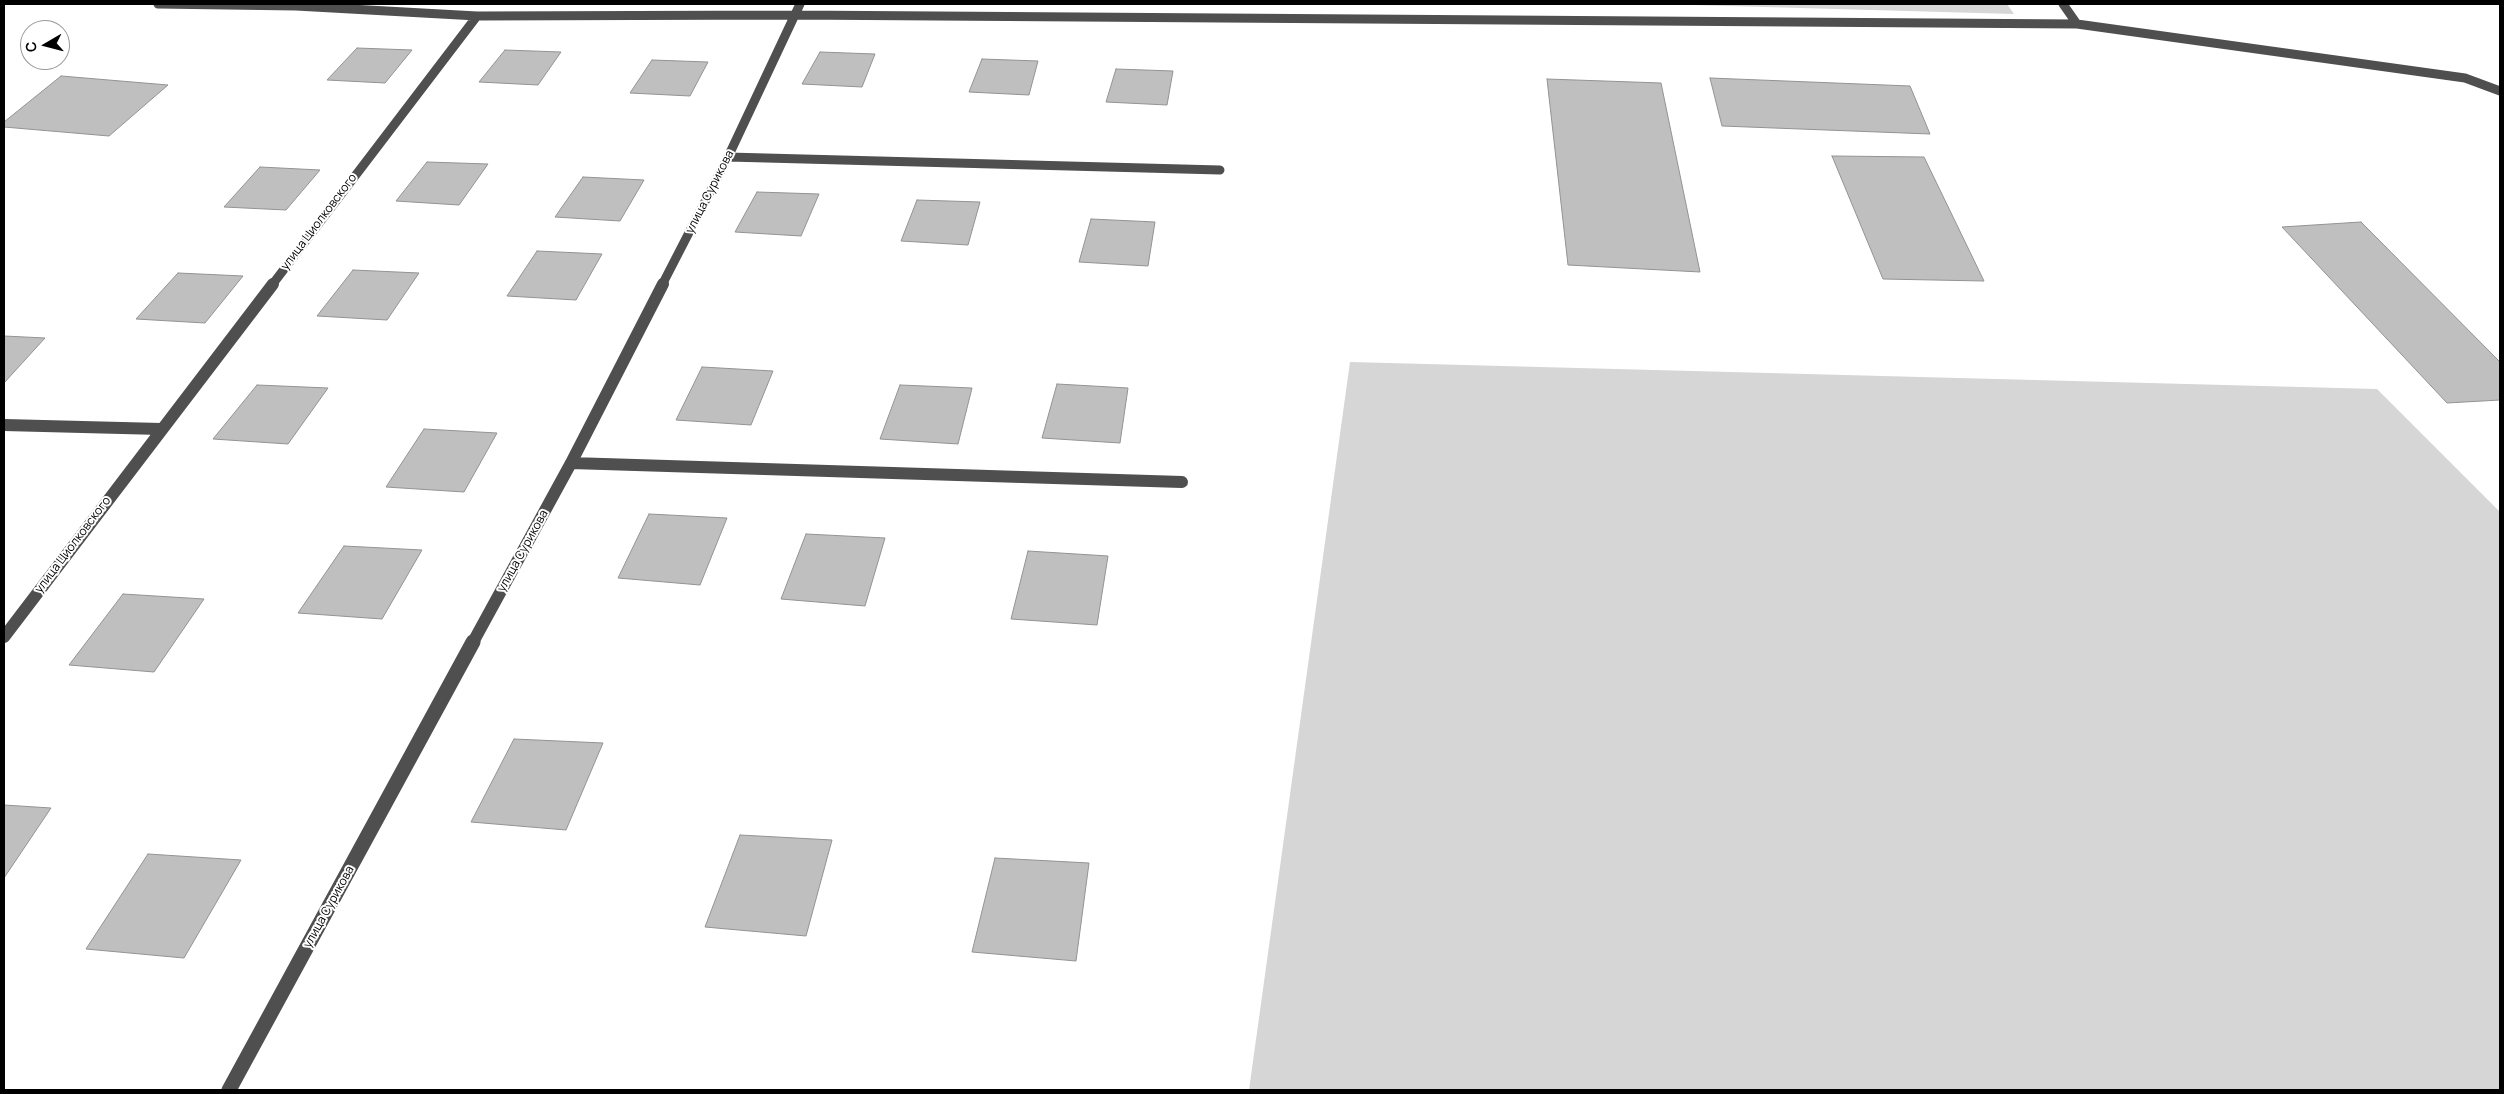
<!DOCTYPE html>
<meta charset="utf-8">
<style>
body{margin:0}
#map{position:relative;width:2504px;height:1094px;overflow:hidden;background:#fff;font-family:Manrope,sans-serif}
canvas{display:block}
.frame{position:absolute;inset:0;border:5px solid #000;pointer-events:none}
.north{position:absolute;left:20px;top:20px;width:50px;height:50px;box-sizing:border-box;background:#fff;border:1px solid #999;border-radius:50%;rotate:262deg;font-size:14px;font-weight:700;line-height:20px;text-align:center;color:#000}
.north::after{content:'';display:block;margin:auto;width:18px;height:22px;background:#000;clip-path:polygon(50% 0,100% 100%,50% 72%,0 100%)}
</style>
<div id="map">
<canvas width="2504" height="1094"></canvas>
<div class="frame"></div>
<div class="north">С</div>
</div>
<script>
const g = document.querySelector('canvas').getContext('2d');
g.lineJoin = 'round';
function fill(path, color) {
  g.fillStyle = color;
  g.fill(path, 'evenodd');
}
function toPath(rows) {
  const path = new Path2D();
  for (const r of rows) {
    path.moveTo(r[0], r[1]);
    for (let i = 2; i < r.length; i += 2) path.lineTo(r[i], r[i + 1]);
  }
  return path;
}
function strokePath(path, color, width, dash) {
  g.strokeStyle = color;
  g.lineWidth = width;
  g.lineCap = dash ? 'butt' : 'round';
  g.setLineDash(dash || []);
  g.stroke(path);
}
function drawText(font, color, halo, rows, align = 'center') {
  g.font = font + ' Manrope,sans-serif';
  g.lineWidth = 4;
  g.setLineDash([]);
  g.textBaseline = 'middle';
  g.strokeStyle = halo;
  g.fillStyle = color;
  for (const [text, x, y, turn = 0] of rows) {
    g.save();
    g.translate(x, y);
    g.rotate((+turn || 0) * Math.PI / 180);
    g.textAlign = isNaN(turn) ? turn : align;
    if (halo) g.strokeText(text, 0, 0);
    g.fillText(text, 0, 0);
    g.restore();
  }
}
const green = toPath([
 [1657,4,2007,4,2014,14],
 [1350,362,2377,389,2500,512,2500,1090,1249,1090]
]);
const building = toPath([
 [357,48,412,50,385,83,327,80,357,48],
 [505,50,561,52,538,85,479,82,505,50],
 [820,52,875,54,862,87,802,84,820,52],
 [982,59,1038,61,1029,95,969,92,982,59],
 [652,60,708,62,690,96,630,93,652,60],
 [1116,69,1173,71,1167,105,1106,102,1116,69],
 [61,76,168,85,109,136,4,127,4,122,61,76],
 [1710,78,1910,86,1930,134,1722,126,1710,78],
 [1547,79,1661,83,1700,272,1568,265,1547,79],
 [1832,156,1924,157,1984,281,1883,279,1832,156],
 [427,162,488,164,459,205,396,201,427,162],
 [260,167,320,170,286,210,224,207,260,167],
 [583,177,644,180,620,221,555,217,583,177],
 [757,192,819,194,801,236,735,232,757,192],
 [917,200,980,202,968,245,901,241,917,200],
 [1091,219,1155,222,1148,266,1079,262,1091,219],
 [2361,222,2500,362,2500,400,2447,403,2282,227,2361,222],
 [537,251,602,254,576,300,507,296,537,251],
 [353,270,419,273,387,320,317,316,353,270],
 [178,273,243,276,205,323,136,319,178,273],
 [4,336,45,338,4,383,4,336],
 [702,367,773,371,751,425,676,420,702,367],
 [1057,384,1128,388,1120,443,1042,438,1057,384],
 [257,385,328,388,288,444,213,439,257,385],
 [900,385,972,388,958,444,880,439,900,385],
 [424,429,497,433,464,492,386,487,424,429],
 [649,514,727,518,700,585,618,578,649,514],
 [806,534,885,538,865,606,781,599,806,534],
 [344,546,422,550,382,619,298,613,344,546],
 [1028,551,1108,556,1097,625,1011,619,1028,551],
 [123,594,204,599,154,672,69,665,123,594],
 [514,739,603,743,566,830,471,822,514,739],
 [4,805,51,808,4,878,4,805],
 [740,835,832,840,806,936,705,927,740,835],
 [148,854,241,860,184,958,86,949,148,854],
 [995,858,1089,863,1076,961,972,952,995,858]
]);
const minorFar2 = toPath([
 [158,4,296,6,477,16,794,15,2077,24,2465,78,2500,91],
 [2063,4,2077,24],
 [728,157,1220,170],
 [272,285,477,16],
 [662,285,728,157,800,4]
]);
const minorFar1 = toPath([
 [4,425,161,429],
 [571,463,1182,482],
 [4,637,273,284],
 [472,644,571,463,663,284]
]);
const minor = toPath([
 [229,1090,473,642]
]);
const streetNames = [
 ["улица Сурикова",710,192,-63],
 ["улица Циолковского",319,222,-53],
 ["улица Циолковского",73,545,-53],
 ["улица Сурикова",523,551,-61],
 ["улица Сурикова",329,907,-61]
];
fill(green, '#d6d6d6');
fill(building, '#bfbfbf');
strokePath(building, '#939393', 1);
strokePath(minorFar2, '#4f4f4f', 9);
strokePath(minorFar1, '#4f4f4f', 12);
strokePath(minor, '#4f4f4f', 15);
drawText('12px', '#000', '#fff', streetNames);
</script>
